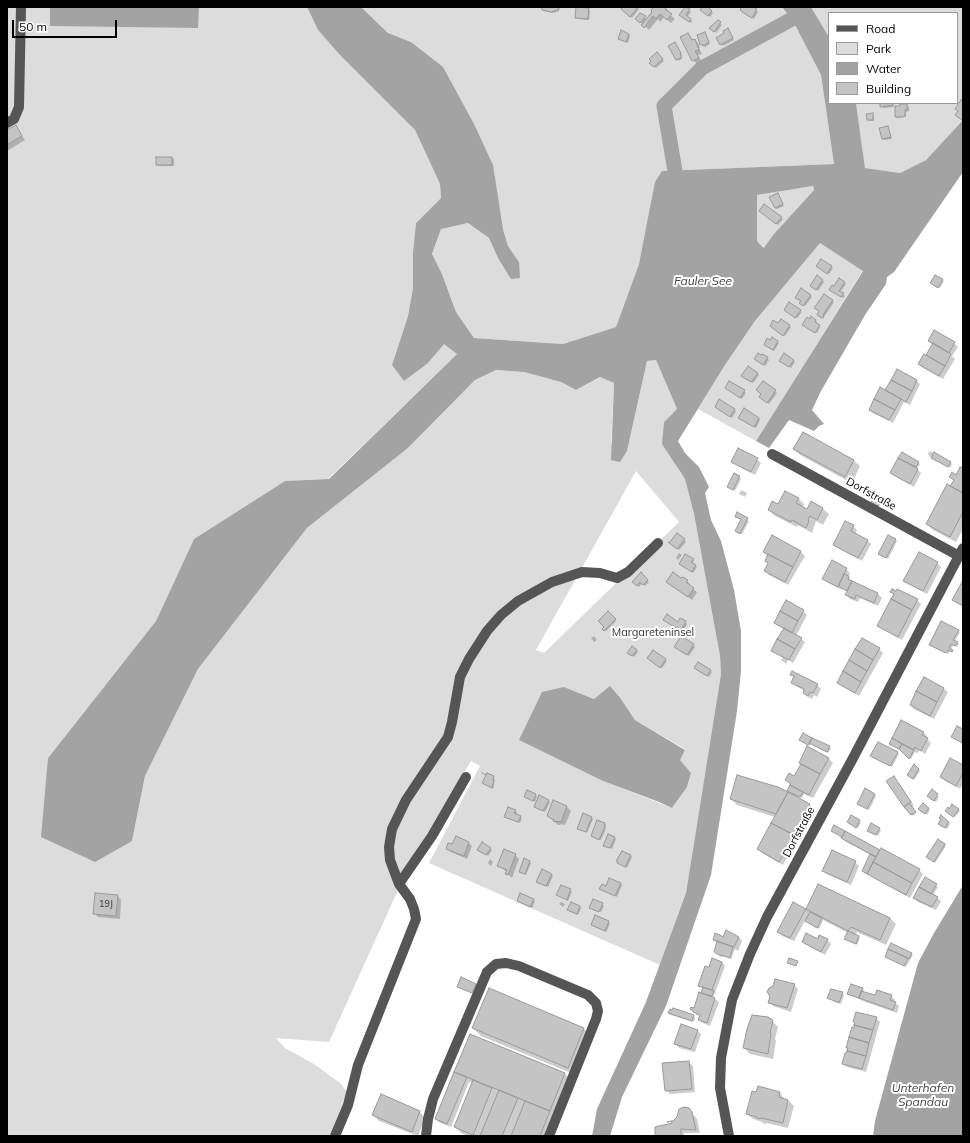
<!DOCTYPE html>
<meta charset="utf-8">
<style>
body{margin:0}
#map{position:relative;width:970px;height:1143px;overflow:hidden;background:#fff;font-family:Mulish,sans-serif}
canvas{display:block}
.frame{position:absolute;inset:0;border:8px solid #000;pointer-events:none}
.legend{position:absolute;left:828px;top:12px;width:130px;height:92px;box-sizing:border-box;background:#fff;border:1px solid #999;margin:0;padding:5px 7px;list-style:none;font-size:12px;color:#000}
.legend li{display:flex;align-items:center;gap:8px;height:20px}
.legend b{width:20px;border:1px solid #999}
.scale{position:absolute;left:12px;top:20px;width:105px;height:18px;box-sizing:border-box;border:2px solid #000;border-top:0;padding-left:5px;font-size:12px;line-height:14px;white-space:nowrap;color:#000;-webkit-text-stroke:3px #fff;paint-order:stroke}
</style>
<div id="map">
<canvas width="970" height="1143"></canvas>
<div class="frame"></div>
<ul class="legend">
<li><b style="height:5px;background:#555"></b>Road</li>
<li><b style="height:11px;background:#dcdcdc"></b>Park</li>
<li><b style="height:11px;background:#a3a3a3"></b>Water</li>
<li><b style="height:11px;background:#c4c4c4"></b>Building</li>
</ul>
<div class="scale">50 m</div>
</div>
<script>
const g = document.querySelector('canvas').getContext('2d');
g.lineJoin = 'round';
function fill(path, color) {
  g.fillStyle = color;
  g.fill(path, 'evenodd');
}
function toPath(rows) {
  const path = new Path2D();
  for (const r of rows) {
    path.moveTo(r[0], r[1]);
    for (let i = 2; i < r.length; i += 2) path.lineTo(r[i], r[i + 1]);
  }
  return path;
}
function strokePath(path, color, width, dash) {
  g.strokeStyle = color;
  g.lineWidth = width;
  g.lineCap = dash ? 'butt' : 'round';
  g.setLineDash(dash || []);
  g.stroke(path);
}
function drawText(font, color, halo, rows, align = 'center') {
  g.font = font + ' Mulish,sans-serif';
  g.lineWidth = 4;
  g.setLineDash([]);
  g.textBaseline = 'middle';
  g.strokeStyle = halo;
  g.fillStyle = color;
  for (const [text, x, y, turn = 0] of rows) {
    g.save();
    g.translate(x, y);
    g.rotate((+turn || 0) * Math.PI / 180);
    g.textAlign = isNaN(turn) ? turn : align;
    if (halo) g.strokeText(text, 0, 0);
    g.fillText(text, 0, 0);
    g.restore();
  }
}
const green = toPath([
 [7,7,307,7,318,30,339,54,415,130,440,184,441,198,416,223,413,252,413,288,408,316,392,365,428,363,444,343,457,354,328,479,285,481,194,539,156,621,48,758,132,841,145,776,198,669,307,528,408,448,475,380,496,370,524,372,561,382,576,390,601,377,614,383,611,444,627,451,647,361,656,360,677,409,664,422,678,469,685,479,694,514,720,656,721,674,686,893,660,965,429,863,480,766,471,761,408,868,329,1042,276,1038,285,1048,314,1064,340,1083,347,1092,330,1136,7,1136],
 [636,471,679,522,544,653,536,650],
 [564,687,594,699,621,699,635,720,685,749,679,760,691,773,687,787,672,808,603,781,548,754],
 [361,7,782,7,792,19,821,75,834,164,662,171,639,264,616,327,563,344,474,338,456,312,442,274,432,254,441,229,468,223,489,238,498,258,519,262,508,246,503,229,499,204,411,42,388,33],
 [811,7,963,7,963,120,926,160,900,173,865,168,856,103,957,103,957,13,829,13,829,37],
 [813,186,814,190,773,235,765,248,757,241,757,195],
 [820,243,863,270,756,441,698,409,725,365,755,321]
]);
const water = toPath([
 [50,7,199,7,198,28,50,26],
 [307,7,361,7,388,33,411,42,443,67,474,124,493,165,503,229,508,246,519,262,520,278,511,279,498,258,489,238,468,223,441,229,432,254,442,274,456,312,474,338,563,344,616,327,639,264,655,182,662,171,834,164,821,75,792,19,782,7,811,7,829,37,829,103,856,103,865,168,900,173,926,160,963,120,963,172,894,272,887,277,886,284,865,315,821,391,812,410,824,424,819,426,814,431,789,420,769,448,756,441,863,271,820,243,755,321,725,365,678,441,685,453,699,467,709,487,705,493,711,520,721,541,734,590,741,631,741,671,737,711,711,875,666,1006,622,1097,610,1136,592,1136,597,1109,646,1002,686,893,721,674,720,656,694,514,685,479,662,444,664,422,677,409,656,360,647,361,627,451,620,462,611,460,614,383,600,377,576,390,561,382,524,372,496,370,475,380,408,448,307,528,198,669,145,776,132,841,95,862,41,837,48,758,156,621,194,539,285,481,329,479,457,354,444,344,428,363,404,381,392,365,408,316,413,288,413,252,416,223,441,198,440,184,415,130,339,54,318,30],
 [813,186,814,190,773,235,764,248,757,241,757,195],
 [610,686,621,699,635,720,685,750,680,760,691,773,687,787,672,808,659,802,603,781,519,740,542,692,564,687,594,699],
 [963,885,963,1136,873,1136,875,1121,918,963,934,933]
]);
const shadow = toPath([
 [543,7,560,7,559,11,553,13,544,11,543,9],
 [624,7,637,7,639,9,632,18,624,11],
 [655,7,664,7,669,11,668,13,675,19,671,23,664,17,660,22,658,19,649,30,637,19,640,15,647,19],
 [703,7,710,7,709,9,713,13,710,17,703,11],
 [743,7,751,7,758,12,754,19,744,13],
 [686,8,691,12,687,17,692,21,691,23,682,17],
 [588,9,590,11,589,20,578,19,576,17],
 [718,21,722,25,716,33,711,28],
 [729,31,734,40,723,46,717,38],
 [629,34,630,36,628,43,619,39],
 [688,34,693,40,694,40,698,43,700,48,699,48,702,54,698,55,702,62,697,64,693,60],
 [706,34,710,44,705,47,701,45,698,36],
 [675,43,682,55,681,56,682,59,678,61,669,46],
 [657,53,664,61,656,68,650,63],
 [881,103,893,103,894,107,883,108],
 [907,105,909,107,909,111,906,112,906,117,897,118,896,116,896,107],
 [872,114,874,116,874,121,869,121,868,120],
 [15,126,25,140,7,151,7,131],
 [888,127,892,139,884,140,882,139],
 [172,158,174,159,174,166,158,166,157,165],
 [778,194,784,206,777,209,775,208],
 [761,212,781,218,783,219,778,225],
 [831,267,833,268,829,274,819,268],
 [822,280,824,282,818,291,812,287],
 [942,280,944,281,940,288,933,285],
 [844,283,846,284,840,292,845,296,843,298,832,291],
 [810,296,812,297,805,306,798,299],
 [832,301,834,302,824,317,824,319,820,316,820,311],
 [787,311,800,311,802,312,797,318],
 [811,318,817,322,816,324,820,327,817,333,805,326],
 [778,325,789,326,791,327,785,336,773,327],
 [929,340,954,343,958,347,952,356,955,359,943,379,923,368,919,364,927,356,934,345],
 [777,342,779,343,774,351,766,346],
 [784,355,795,362,791,368,782,362],
 [767,358,769,360,765,366,757,360],
 [757,373,759,375,753,383,744,378],
 [917,381,920,384,910,405,904,402,893,423,873,413,870,409,886,392],
 [727,389,744,391,746,393,742,399],
 [775,391,777,393,769,404,762,399],
 [720,400,736,411,732,418,717,408],
 [759,418,760,420,756,428,741,419],
 [803,433,854,461,860,466,851,485,845,482,846,480,800,455,794,449],
 [738,450,757,459,761,463,755,475,736,465,732,462],
 [929,451,950,462,952,464,950,468,929,456,928,454],
 [902,454,920,464,917,469,921,473,914,487,895,476,891,472],
 [963,470,963,529,956,542,933,530,927,524,954,481,951,477,957,476],
 [734,475,741,479,735,491,728,487],
 [741,490,747,493,745,497,739,494],
 [786,492,799,499,804,504,803,508,808,510,812,503,823,509,829,514,823,525,816,521,812,533,798,525,797,527,775,516,769,510,779,506],
 [881,500,883,502,880,506,872,502],
 [738,514,749,521,742,534,738,532,741,520,738,518],
 [853,526,857,530,855,534,868,541,871,544,862,561,838,548,834,545],
 [889,536,897,541,888,559,879,554],
 [772,537,801,552,805,556,788,585,769,575,765,571,769,564,768,556,764,552],
 [684,540,686,542,679,550,670,543],
 [679,553,682,555,678,560,676,558],
 [693,559,694,561,692,564,697,567,693,573,680,564],
 [937,563,941,567,927,594,908,584,905,581],
 [846,569,850,573,848,576,850,578,849,581,878,594,882,598,878,606,860,598,858,602,850,599,847,595,848,591,842,589,842,590,827,582,823,578],
 [641,574,649,582,645,586,642,583,639,587,634,582],
 [681,579,687,581,690,584,689,586,697,592,692,600,667,582],
 [891,592,917,600,921,604,902,640,882,629,878,626,895,595],
 [803,611,807,615,796,636,805,642,793,663,788,660,786,664,781,660,783,658,772,650,784,629,775,622],
 [608,612,616,621,606,631,604,629],
 [666,621,678,623,685,622,687,624,683,632],
 [958,631,960,632,955,641,959,644,957,647,953,645,951,650,953,653,950,651,948,654,932,646],
 [594,636,597,640,594,642,591,638],
 [693,645,695,647,689,656,677,648],
 [879,649,883,653,859,696,842,686,838,682],
 [636,650,638,652,634,657,630,654],
 [653,651,667,661,662,668,650,660],
 [697,670,710,671,712,672,709,677],
 [791,674,817,685,821,689,817,697,814,695,812,699,808,697,804,693,805,691,796,686,792,682,794,677],
 [924,678,944,689,948,692,934,719,914,709,911,705],
 [923,732,927,736,926,738,931,743,925,754,919,750,918,753,915,752,911,759,902,750,891,745,896,741,893,738],
 [802,741,829,747,831,749,828,753,811,744,810,746],
 [808,748,829,759,833,763,813,798,804,794,802,798,795,795,794,797,810,805,816,811,800,840,797,839,783,865,762,853,758,849,775,817,737,805,731,799,792,795,788,791,791,785,786,780,795,778,802,765],
 [897,753,899,754,892,767,873,757],
 [914,765,920,771,914,780,910,777],
 [963,767,963,784,960,789,945,781,941,777],
 [482,772,495,779,493,789,485,784,486,776,481,773],
 [894,777,911,801,914,806,912,807,916,814,913,816,887,781],
 [932,791,939,797,936,802,930,798],
 [528,792,537,796,535,802,527,798],
 [874,794,876,796,869,810,860,805],
 [548,801,550,802,545,812,537,808],
 [553,802,567,807,571,811,565,825,561,824,560,825,558,825,548,816],
 [923,804,930,810,927,815,921,811],
 [958,809,960,811,955,817,948,812,950,810],
 [515,811,517,812,516,815,522,818,520,823,505,817],
 [851,817,861,823,858,828,850,824],
 [941,817,950,824,947,829,941,825],
 [591,818,593,819,587,833,578,828],
 [604,824,606,825,605,831,601,840,594,837],
 [879,829,881,830,878,836,870,832],
 [614,838,616,839,612,849,604,845],
 [843,838,880,851,919,870,923,874,910,898,865,873,863,871,871,855,846,842],
 [938,840,946,846,935,863,929,858],
 [468,842,472,846,467,859,451,852,447,849,453,845],
 [482,843,492,850,488,856,480,851],
 [832,852,855,862,859,866,851,885,827,874,824,870],
 [515,855,519,859,512,878,506,873,507,872,498,865],
 [630,855,632,857,627,868,618,863],
 [490,859,493,862,491,866,488,863],
 [529,861,531,863,526,875,521,873,520,872],
 [551,874,553,876,548,887,538,882],
 [925,878,938,887,933,895,941,901,936,910,918,902,914,898],
 [621,884,622,885,617,897,601,889],
 [818,885,890,918,896,924,886,945,857,932,855,935,860,938,857,945,847,940,848,933,823,920,819,929,806,919,794,941,782,936,779,932,794,903,806,910],
 [561,886,572,892,568,901,557,895],
 [118,896,121,900,120,919,98,917,94,913],
 [533,900,535,901,532,908,519,902],
 [561,902,565,904,563,907,559,904],
 [602,904,604,906,601,912,592,909],
 [580,907,581,908,578,915,568,910],
 [608,922,610,924,606,932,592,925],
 [739,937,742,941,738,951,735,949,731,959,723,956,722,957,715,952,718,943,714,939],
 [820,937,827,940,831,944,825,955,807,945,803,941,818,941],
 [911,954,913,955,906,967,886,957],
 [722,962,725,966,713,998,719,1002,710,1026,703,1023,700,1020,701,1016,697,1015,691,1009,695,1009,703,989,699,985,710,968],
 [794,985,798,989,791,1012,773,1006,770,1002],
 [862,989,864,990,863,992,875,997,891,996,895,1000,894,1002,899,1006,897,1013,863,1001,848,994],
 [842,993,844,995,841,1004,828,998],
 [673,1009,694,1016,695,1018,694,1022,671,1015,669,1013],
 [876,1018,880,1022,866,1072,847,1067,843,1063,847,1054,854,1029],
 [772,1021,778,1027,775,1039,776,1041,773,1059,750,1054,744,1048],
 [473,1028,584,1029,591,1037,576,1075,481,1036],
 [697,1031,701,1034,695,1052,679,1048,676,1044],
 [470,1035,565,1074,573,1082,548,1136,468,1136,461,1133,455,1127,473,1083,469,1082,451,1127,440,1123,436,1119],
 [689,1062,693,1066,695,1092,670,1094,666,1090],
 [780,1093,785,1100,788,1100,794,1106,788,1128,766,1123,766,1124,764,1124,762,1122,753,1119,747,1114],
 [688,1109,697,1119,700,1133,684,1133,684,1136,656,1136,673,1124],
 [420,1112,425,1118,418,1136,379,1121,373,1115]
]);
const canal = toPath([
 [675,171,664,106,702,68,792,19]
]);
const building = toPath([
 [542,7,559,7,558,10,551,12,542,10,542,7],
 [576,7,589,8,588,19,575,18,576,7],
 [622,7,638,7,630,17,621,9,622,7],
 [653,7,666,7,665,9,672,14,667,20,660,14,656,19,653,16,644,28,641,25,652,12,651,11,653,7],
 [685,7,690,9,686,15,691,19,689,22,679,15,685,7],
 [702,7,708,7,712,11,708,16,700,10,702,7],
 [741,7,753,7,757,9,752,18,742,12,742,11,740,10,741,7],
 [640,13,646,16,640,23,635,19,640,13],
 [718,20,721,22,714,32,709,28,718,20],
 [728,28,733,38,720,45,716,38,724,33,723,31,728,28],
 [621,30,629,34,626,42,618,39,621,30],
 [705,32,709,42,703,46,702,44,700,45,697,35,705,32],
 [688,33,692,40,695,39,699,50,695,51,699,58,692,61,680,37,688,33],
 [675,42,681,53,680,54,682,57,676,60,668,46,675,42],
 [657,52,663,59,654,67,649,63,651,61,649,59,657,52],
 [961,100,963,101,963,121,955,115,958,111,955,109,961,100],
 [880,103,893,103,893,105,880,107,880,103],
 [900,104,907,104,907,110,905,110,905,115,903,117,895,117,895,106,900,106,900,104],
 [873,113,873,120,867,120,866,114,873,113],
 [16,125,22,136,7,145,7,130,16,125],
 [888,126,891,137,882,139,879,128,888,126],
 [156,157,172,157,172,165,156,165,156,157],
 [778,193,783,204,775,208,769,197,778,193],
 [764,204,782,217,776,224,759,211,764,204],
 [821,259,832,266,827,274,816,266,821,259],
 [817,275,823,280,816,290,810,286,817,275],
 [935,275,943,279,938,288,930,283,935,275],
 [839,278,845,282,839,291,844,293,841,297,829,290,832,285,834,286,839,278],
 [801,288,811,295,803,306,799,303,801,301,795,298,801,288],
 [824,294,833,300,823,315,824,316,822,318,817,315,819,311,814,308,824,294],
 [789,302,801,310,795,318,784,310,789,302],
 [811,316,816,320,815,322,820,325,815,333,802,325,807,317,810,319,811,316],
 [781,319,790,325,783,336,770,326,773,320,778,323,781,319],
 [934,330,955,342,949,353,928,341,934,330],
 [772,337,778,341,773,350,764,345,767,338,770,340,772,337],
 [933,343,951,354,945,366,926,355,933,343],
 [758,353,761,355,762,354,768,357,763,365,754,359,758,353],
 [784,353,794,360,789,367,779,361,784,353],
 [924,354,945,366,939,376,918,364,924,354],
 [748,366,758,373,751,382,741,376,748,366],
 [897,369,917,380,912,391,891,380,897,369],
 [891,380,912,391,906,402,885,390,891,380],
 [729,381,745,390,740,398,725,388,729,381],
 [763,381,776,390,767,403,759,397,761,394,756,390,763,381],
 [880,387,901,399,895,410,874,399,880,387],
 [719,399,735,409,730,417,715,407,719,399],
 [874,399,895,410,889,420,869,410,874,399],
 [744,408,759,418,754,427,738,418,744,408],
 [803,432,854,460,845,477,793,449,803,432],
 [738,448,758,458,751,472,731,462,738,448],
 [902,452,919,462,916,467,898,458,902,452],
 [934,452,951,462,948,467,931,458,934,452],
 [898,458,918,469,910,484,890,473,898,458],
 [960,467,963,468,963,493,950,486,954,480,949,477,952,472,956,475,960,467],
 [734,473,740,476,733,490,727,487,734,473],
 [947,484,963,493,963,512,950,537,926,524,947,484],
 [785,491,799,498,796,503,807,509,811,501,823,508,817,520,810,516,808,520,809,521,806,528,792,520,791,522,768,510,772,501,778,504,785,491],
 [874,495,882,499,878,506,871,503,874,495],
 [737,512,748,518,740,534,735,531,741,519,735,517,737,512],
 [845,521,854,525,851,531,868,540,858,558,833,545,845,521],
 [677,533,685,539,677,549,668,542,669,543,677,533],
 [772,535,801,551,793,567,763,552,772,535],
 [888,535,896,539,886,558,878,554,888,535],
 [919,552,938,562,923,591,903,581,919,552],
 [685,554,694,559,691,562,696,565,692,572,679,564,685,554],
 [768,554,793,567,785,582,764,571,768,563,765,561,768,554],
 [832,560,847,568,838,587,822,579,832,560],
 [641,572,648,580,643,585,640,582,637,586,632,582,641,572],
 [673,572,681,578,683,577,688,580,686,582,694,588,688,597,666,582,673,572],
 [844,574,849,576,848,579,852,581,847,591,838,586,844,574],
 [963,580,963,606,952,600,963,580],
 [852,581,878,593,874,603,856,595,855,599,845,595,852,581],
 [892,589,896,591,897,589,918,599,912,610,891,599,894,594,890,592,892,589],
 [891,599,912,610,898,637,877,626,891,599],
 [786,600,804,610,798,621,780,611,786,600],
 [608,611,616,619,604,631,602,629,604,627,598,621,608,611],
 [780,611,798,621,792,633,774,623,780,611],
 [667,614,678,622,680,618,686,621,681,631,663,620,667,614],
 [941,621,959,630,953,640,958,642,955,646,951,644,949,648,953,650,952,652,948,650,946,653,929,645,941,621],
 [784,628,802,638,795,649,777,639,784,628],
 [681,636,694,644,687,655,674,647,681,636],
 [862,638,880,648,873,660,855,649,862,638],
 [777,639,795,649,789,660,771,651,777,639],
 [632,646,637,650,632,656,627,653,632,646],
 [855,649,873,660,867,671,849,660,855,649],
 [653,650,666,659,660,668,647,658,653,650],
 [849,660,867,671,861,682,843,671,849,660],
 [698,662,711,670,707,676,694,668,698,662],
 [792,671,818,684,813,693,810,692,808,696,803,693,804,689,791,683,794,676,790,675,792,671],
 [843,671,861,682,855,693,837,683,843,671],
 [924,677,944,688,937,702,916,691,924,677],
 [916,691,937,702,930,716,910,705,916,691],
 [901,720,924,732,922,735,928,738,921,751,915,747,914,750,892,738,901,720],
 [957,726,963,729,962,743,951,737,957,726],
 [803,733,812,738,808,745,799,740,803,733],
 [812,738,830,746,827,752,809,743,812,738],
 [892,738,902,744,899,749,889,744,892,738],
 [878,742,898,752,890,766,870,756,878,742],
 [902,744,914,750,909,759,899,749,902,744],
 [807,746,829,758,820,774,799,763,807,746],
 [950,758,963,765,963,773,956,786,940,777,950,758],
 [801,764,820,774,809,795,790,785,791,784,785,780,789,773,794,776,801,764],
 [914,764,919,769,913,779,907,775,914,764],
 [487,773,494,776,493,780,494,780,492,788,482,783,487,773],
 [737,775,778,787,788,792,776,814,730,799,737,775],
 [894,776,911,802,904,807,886,781,894,776],
 [790,785,803,792,800,797,787,791,790,785],
 [865,788,875,794,867,809,857,804,865,788],
 [932,789,938,794,934,801,927,796,932,789],
 [527,790,536,794,533,801,524,797,527,790],
 [788,792,810,804,794,835,771,823,788,792],
 [539,795,549,800,543,811,534,807,539,795],
 [553,800,567,806,561,822,553,821,554,820,547,816,553,800],
 [909,803,916,812,911,815,904,807,909,803],
 [923,803,929,808,925,814,918,809,923,803],
 [952,804,959,809,953,817,945,811,948,807,949,809,952,804],
 [508,807,516,810,514,813,521,816,518,822,504,817,508,807],
 [583,813,592,817,586,832,577,829,583,813],
 [851,815,860,820,856,828,847,822,851,815],
 [941,815,949,822,945,828,938,824,941,819,939,818,941,815],
 [597,820,605,823,604,829,599,840,591,836,597,820],
 [771,823,794,835,779,862,757,849,771,823],
 [871,823,880,828,876,835,867,831,871,823],
 [834,825,845,831,842,837,831,831,834,825],
 [845,831,880,850,876,857,841,838,845,831],
 [608,834,615,837,610,848,603,846,608,834],
 [456,836,469,842,464,856,446,849,448,843,452,844,456,836],
 [938,839,945,844,934,862,926,857,938,839],
 [482,842,491,848,486,855,477,850,482,842],
 [881,848,920,869,912,883,873,862,881,848],
 [504,849,516,854,508,875,505,874,507,870,497,866,504,849],
 [832,850,856,861,847,882,822,871,832,850],
 [622,851,631,855,625,867,617,863,618,861,616,861,622,851],
 [870,854,876,857,867,874,862,871,870,854],
 [524,858,530,861,525,874,519,872,524,858],
 [873,862,912,883,906,895,867,874,873,862],
 [542,869,552,874,546,886,536,882,542,869],
 [925,877,937,884,931,894,919,887,925,877],
 [609,878,621,883,615,896,599,889,602,884,606,886,609,878],
 [818,884,890,918,880,940,851,927,848,931,806,909,818,884],
 [561,885,571,889,567,900,556,895,561,885],
 [919,887,938,897,932,907,913,898,919,887],
 [95,893,118,895,116,916,93,914,95,893],
 [520,893,534,899,530,907,517,901,520,893],
 [593,899,603,903,599,912,589,908,593,899],
 [571,902,580,906,577,914,567,910,571,902],
 [793,902,806,909,790,938,777,932,793,902],
 [810,912,822,918,817,928,805,921,810,912],
 [595,915,609,921,605,931,591,925,595,915],
 [726,930,739,937,734,947,713,940,715,933,720,935,723,937,726,930],
 [848,931,859,936,856,944,844,939,848,931],
 [806,933,818,939,819,935,828,939,821,952,802,942,806,933],
 [717,941,733,947,730,958,721,955,721,956,714,952,717,941],
 [891,943,912,953,909,959,888,949,891,943],
 [888,949,908,958,904,966,885,957,888,949],
 [712,958,722,962,712,990,698,986,705,966,709,967,712,958],
 [789,958,798,961,796,966,787,963,789,958],
 [461,977,476,984,472,993,457,987,461,977],
 [775,979,795,984,787,1008,768,1003,770,996,767,992,769,988,773,986,775,979],
 [851,984,863,988,859,998,847,994,851,984],
 [703,987,714,991,712,996,701,993,703,987],
 [489,988,584,1028,568,1068,472,1028,489,988],
 [831,989,843,992,839,1003,827,998,831,989],
 [877,990,892,995,890,1000,896,1002,893,1010,859,998,861,991,875,995,877,990],
 [699,992,715,998,707,1023,698,1020,700,1015,693,1012,693,1011,690,1009,691,1007,694,1008,699,992],
 [673,1008,694,1015,692,1021,668,1013,670,1009,672,1010,673,1008],
 [856,1012,877,1017,873,1030,854,1025,855,1023,853,1022,856,1012],
 [752,1015,768,1017,773,1020,770,1033,771,1034,768,1054,743,1048,747,1029,752,1015],
 [681,1024,698,1030,691,1049,674,1044,681,1024],
 [854,1025,873,1030,869,1043,849,1037,852,1027,854,1028,854,1025],
 [470,1034,565,1073,550,1111,454,1072,470,1034],
 [849,1037,869,1043,866,1056,847,1051,848,1048,846,1048,849,1037],
 [847,1051,866,1056,862,1069,842,1064,845,1053,847,1053,847,1051],
 [689,1061,692,1089,665,1091,662,1063,689,1061],
 [454,1072,467,1077,447,1124,435,1119,454,1072],
 [473,1080,492,1088,473,1135,454,1127,473,1080],
 [758,1086,780,1092,779,1097,788,1100,783,1123,761,1118,760,1119,757,1118,757,1117,746,1114,752,1091,756,1092,758,1086],
 [499,1090,518,1098,502,1136,480,1136,499,1090],
 [381,1094,420,1111,412,1132,372,1115,381,1094],
 [525,1101,550,1111,540,1136,511,1136,525,1101],
 [684,1107,689,1108,692,1112,696,1130,681,1129,681,1136,655,1136,655,1127,672,1123,672,1121,667,1122,673,1121,677,1117,679,1109,684,1107]
]);
const minor = toPath([
 [7,123,14,119,19,107,21,7],
 [772,454,959,556],
 [399,884,432,836,466,777],
 [335,1136,348,1105,358,1065,416,919,414,909,410,899,399,884,390,860,389,847,392,829,406,800,448,737,452,722,460,677,469,659,487,631,501,615,518,601,552,582,582,572,600,573,617,578,628,572,658,543],
 [426,1136,428,1119,433,1099,487,972,496,964,506,963,519,966,588,995,596,1003,598,1011,596,1019,549,1136],
 [729,1136,720,1088,721,1058,732,1000,750,954,767,917,852,760,963,548]
]);
const numberNames = [
 ["19J",106,904]
];
const streetNames = [
 ["Dorfstraße",871,494,29],
 ["Dorfstraße",799,832,-62]
];
const parkNames = [
 ["Margareteninsel",653,633]
];
const waterNames = [
 ["Fauler See",703,281],
 ["Unterhafen",923,1088],
 ["Spandau",923,1102]
];
fill(green, '#dcdcdc');
fill(water, '#a3a3a3');
fill(shadow, '#0003');
strokePath(canal, '#a3a3a3', 15);
fill(building, '#c4c4c4');
strokePath(building, '#999', 1);
strokePath(minor, '#555', 10);
drawText('9px', '#313131', null, numberNames);
drawText('11px', '#000', '#fff', streetNames);
drawText('11px', '#333', '#fff', parkNames);
drawText('italic 12px', '#444', '#fff', waterNames);
</script>
